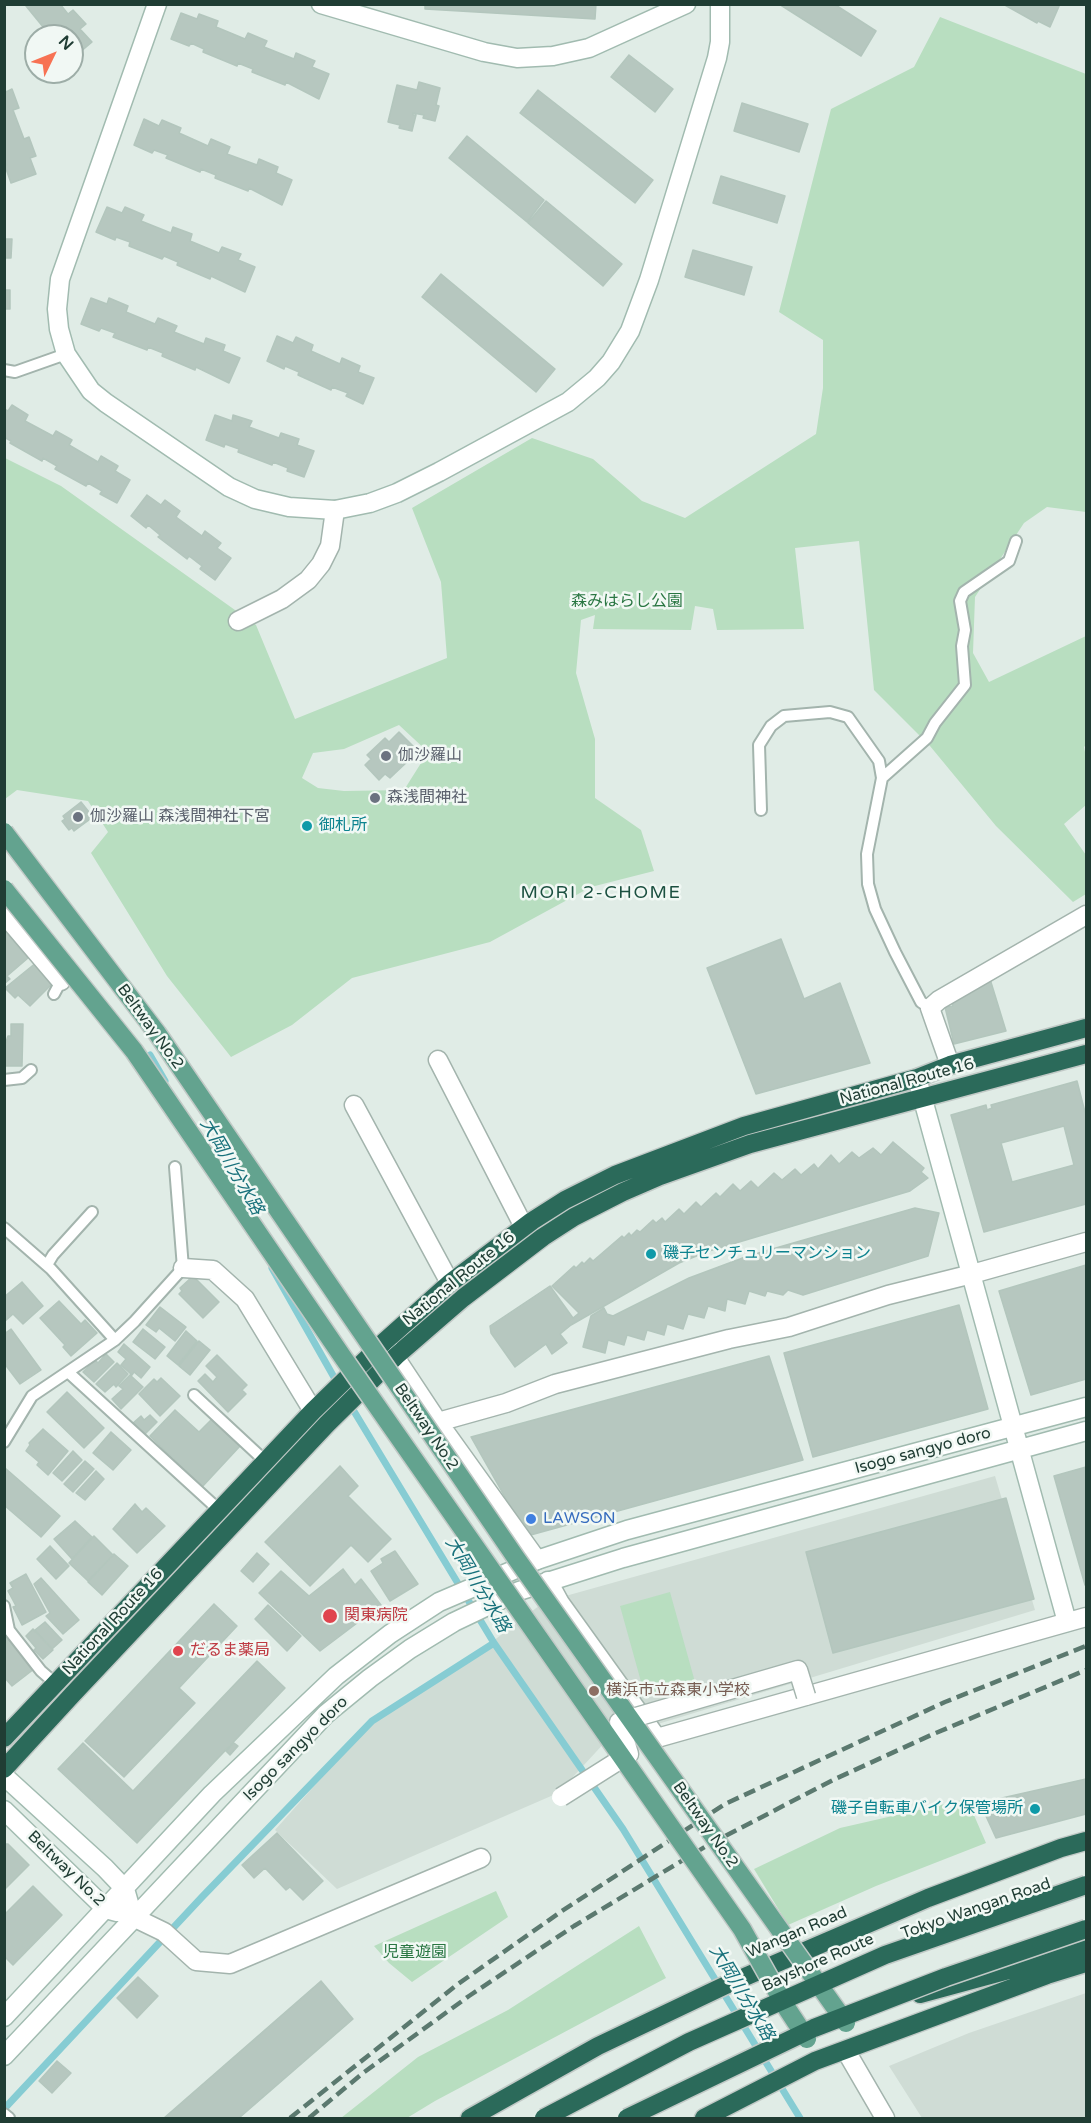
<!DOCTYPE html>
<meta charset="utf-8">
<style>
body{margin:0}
#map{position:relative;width:1091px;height:2123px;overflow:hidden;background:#e0ece6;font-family:"Varela Round",sans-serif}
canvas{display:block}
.frame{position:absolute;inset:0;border:6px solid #203d34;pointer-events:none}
.north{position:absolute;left:24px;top:24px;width:60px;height:60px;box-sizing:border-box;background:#f1f8f4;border:2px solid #9dada7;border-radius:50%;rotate:47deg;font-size:16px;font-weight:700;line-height:24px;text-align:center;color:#203d34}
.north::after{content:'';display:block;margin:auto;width:21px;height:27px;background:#f77253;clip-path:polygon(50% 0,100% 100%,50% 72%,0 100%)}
</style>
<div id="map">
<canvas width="1091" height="2123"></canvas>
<div class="frame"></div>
<div class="north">N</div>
</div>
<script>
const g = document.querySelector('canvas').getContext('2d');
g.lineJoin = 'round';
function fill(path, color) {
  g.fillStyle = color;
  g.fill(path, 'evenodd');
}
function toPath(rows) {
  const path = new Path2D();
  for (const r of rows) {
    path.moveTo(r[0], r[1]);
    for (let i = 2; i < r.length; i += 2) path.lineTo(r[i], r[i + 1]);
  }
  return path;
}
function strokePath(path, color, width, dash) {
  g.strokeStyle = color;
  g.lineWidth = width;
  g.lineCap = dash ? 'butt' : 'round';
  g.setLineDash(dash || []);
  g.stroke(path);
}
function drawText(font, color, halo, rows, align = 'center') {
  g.font = font + ' "Varela Round","Noto Sans JP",sans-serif';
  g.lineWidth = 5;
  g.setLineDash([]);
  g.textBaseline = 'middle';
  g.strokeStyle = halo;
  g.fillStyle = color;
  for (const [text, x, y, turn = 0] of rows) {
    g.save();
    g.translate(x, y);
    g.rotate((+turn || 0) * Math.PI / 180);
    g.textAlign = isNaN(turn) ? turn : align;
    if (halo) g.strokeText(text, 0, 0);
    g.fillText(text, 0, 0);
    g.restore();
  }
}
const built = toPath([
 [995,1476,1035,1610,608,1739,558,1793,337,1889,275,1830,372,1721,467,1661,544,1602],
 [1086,1993,1086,2118,922,2118,889,2066,969,2033]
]);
const green = toPath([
 [940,17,1086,74,1086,512,1047,507,1024,523,975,597,973,653,989,682,1086,636,1086,745,1084,747,1086,757,1086,805,1064,824,1086,855,1086,894,1073,902,996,826,930,746,874,690,859,541,795,548,804,629,717,630,713,609,695,606,691,630,593,629,595,615,581,620,576,673,595,739,595,798,641,830,654,871,591,887,490,942,352,978,292,1025,231,1057,167,976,91,853,108,832,88,801,17,790,5,799,5,458,61,486,256,625,295,719,447,658,441,582,412,508,532,438,593,459,642,501,685,518,816,434,823,388,823,340,779,312,831,109,914,67],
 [399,725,428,752,404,790,344,791,318,788,302,778,313,753,344,749],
 [670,1592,695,1682,645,1696,620,1606],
 [967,1799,986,1843,876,1886,788,1925,754,1869,840,1828],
 [496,1891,508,1917,412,1982,389,1963,374,1946],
 [639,1926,666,1978,435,2101,407,2118,341,2118,418,2057,508,2010]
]);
const stream = toPath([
 [150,1055,165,1081],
 [272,1268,339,1386],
 [349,1403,494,1643,623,1829,800,2118],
 [4,2109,202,1897,372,1721,494,1643]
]);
const building = toPath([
 [27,4,60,4,68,14,73,10,86,24,80,29,92,42,72,59,72,36,56,36,51,31,48,33,26,6,27,4],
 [425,4,596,4,595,19,425,9,425,4],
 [779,4,834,4,876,31,861,56,779,4],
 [1003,4,1060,4,1050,27,1038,21,1037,23,1003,4],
 [181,13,197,19,199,14,218,21,216,27,245,39,248,33,267,41,264,47,294,59,296,53,315,61,312,67,329,74,319,99,286,82,285,85,252,72,253,69,238,63,237,66,203,52,204,49,191,43,189,46,171,39,181,13],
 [629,55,673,89,655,112,611,77,629,55],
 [419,82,440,88,436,105,439,106,435,121,423,118,424,115,413,113,413,115,416,115,412,131,399,128,400,125,388,122,397,85,417,90,419,82],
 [4,87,6,92,12,89,19,108,13,110,24,139,29,137,36,156,30,158,36,174,11,183,5,166,7,165,4,157,4,87],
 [538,90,653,180,635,203,520,113,538,90],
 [742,103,808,124,799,152,734,131,742,103],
 [144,119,159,126,162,120,181,128,179,133,208,146,211,139,230,147,227,154,257,165,259,159,278,167,276,173,292,180,282,205,249,188,248,191,215,178,216,175,201,169,200,172,166,158,168,155,154,150,152,153,134,145,144,119],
 [467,136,544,200,527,222,449,158,467,136],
 [721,176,785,196,777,223,713,203,721,176],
 [546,201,622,264,603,286,528,223,546,201],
 [107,207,122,213,125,207,144,215,141,221,171,233,173,227,192,234,190,241,219,253,222,247,241,254,238,260,255,267,245,292,211,276,210,279,177,265,178,262,164,256,162,259,129,246,130,242,116,237,115,240,96,232,107,207],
 [4,222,5,239,12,239,11,258,5,258,4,265,4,222],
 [693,250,752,267,744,295,685,277,693,250],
 [441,274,555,369,536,392,422,297,441,274],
 [4,290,10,290,10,309,4,309,4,290],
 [91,298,107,304,109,298,128,306,126,312,155,324,158,318,177,326,174,332,204,344,206,338,225,345,223,351,240,358,229,383,196,367,195,370,162,356,163,353,148,347,147,350,113,337,115,333,101,328,99,331,81,324,91,298],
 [277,336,293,343,296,337,313,345,311,351,340,364,342,358,360,366,358,372,374,378,363,404,346,396,348,393,332,387,331,390,298,375,299,372,285,366,284,369,267,361,277,336],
 [12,405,28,415,25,421,53,436,56,431,72,440,69,445,98,462,101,456,118,466,115,471,130,480,117,503,100,494,102,491,88,483,86,486,55,469,57,466,43,458,42,461,10,443,11,441,4,437,4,409,8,411,12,405],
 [215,415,232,421,233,415,252,421,249,427,279,438,281,433,299,439,297,445,314,451,304,477,287,471,288,468,273,462,272,465,238,452,239,449,225,444,224,447,206,440,215,415],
 [147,495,161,505,165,500,180,511,176,517,202,536,205,531,221,543,217,548,231,558,215,580,200,569,202,566,189,556,187,559,158,537,160,535,148,525,146,528,131,516,147,495],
 [399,732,413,746,403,757,408,761,390,778,385,774,379,780,365,765,371,759,367,755,385,738,389,742,399,732],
 [81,802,93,817,74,831,72,828,69,830,62,821,65,819,63,816,81,802],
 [4,930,28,958,7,976,10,979,4,984,4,930],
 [781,939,804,999,840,983,870,1063,756,1094,707,968,781,939],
 [37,962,53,983,30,1006,18,995,15,998,5,988,37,962],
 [990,979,1006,1031,954,1044,945,1007,953,1006,952,1002,990,979],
 [11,1024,23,1024,22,1066,4,1066,4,1048,8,1036,11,1036,11,1024],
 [1077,1081,1086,1116,1086,1204,984,1232,951,1115,986,1105,987,1110,992,1108,991,1105,1077,1081],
 [1064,1126,1074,1165,1012,1182,1001,1143,1064,1126],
 [893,1142,924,1168,921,1172,928,1178,910,1191,709,1251,679,1263,571,1325,560,1334,567,1343,552,1354,546,1344,515,1367,491,1333,490,1326,550,1286,573,1318,579,1313,552,1286,574,1266,576,1268,582,1262,584,1264,590,1258,593,1261,622,1236,624,1238,629,1233,631,1236,637,1230,640,1232,653,1220,656,1223,662,1218,665,1222,679,1209,684,1214,696,1202,701,1207,716,1193,720,1197,733,1184,740,1191,751,1181,758,1188,774,1173,782,1180,795,1169,801,1175,814,1164,818,1169,831,1155,839,1164,852,1152,859,1158,873,1148,881,1155,893,1142],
 [915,1208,939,1213,928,1256,803,1295,788,1290,783,1295,767,1291,765,1296,749,1291,745,1304,727,1299,725,1311,708,1306,704,1318,688,1314,683,1329,667,1324,664,1335,647,1330,644,1340,627,1335,624,1345,608,1340,605,1353,583,1347,591,1316,604,1308,607,1314,613,1316,689,1278,748,1256,915,1208],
 [1086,1265,1086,1379,1031,1395,999,1291,1086,1265],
 [193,1276,219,1302,203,1318,179,1294,182,1291,180,1288,193,1276],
 [22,1282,43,1306,23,1324,13,1314,4,1322,4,1297,22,1282],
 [59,1301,81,1324,85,1320,97,1333,71,1356,63,1347,65,1345,40,1318,59,1301],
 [959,1305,988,1409,813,1457,784,1353,959,1305],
 [160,1307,186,1327,175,1341,159,1328,156,1332,146,1325,160,1307],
 [11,1329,41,1370,20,1384,4,1363,4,1334,11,1329],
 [143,1329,165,1347,155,1359,133,1342,143,1329],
 [186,1331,197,1341,178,1365,167,1356,186,1331],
 [199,1341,210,1350,190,1375,179,1366,199,1341],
 [124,1344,150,1367,141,1378,134,1372,132,1375,121,1365,126,1359,118,1352,124,1344],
 [106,1354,114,1362,94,1382,83,1372,95,1360,98,1363,106,1354],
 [217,1355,247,1385,242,1390,246,1394,228,1412,198,1381,205,1374,213,1382,217,1377,206,1366,217,1355],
 [769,1356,803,1460,527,1536,471,1437,769,1356],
 [117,1363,128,1374,116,1387,114,1384,105,1392,96,1384,117,1363],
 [130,1375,143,1387,121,1409,112,1399,123,1389,119,1386,130,1375],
 [161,1378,180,1396,160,1416,139,1394,154,1379,157,1382,161,1378],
 [67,1392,104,1428,84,1448,47,1412,67,1392],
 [175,1410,199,1432,213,1418,241,1445,202,1487,150,1436,175,1410],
 [150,1415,157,1422,143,1436,132,1424,141,1416,144,1420,150,1415],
 [43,1429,68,1451,48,1475,37,1465,39,1462,26,1451,30,1445,29,1443,43,1429],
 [111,1432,131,1450,113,1470,93,1453,111,1432],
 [73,1451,82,1460,62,1481,53,1473,73,1451],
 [85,1461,94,1469,73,1492,64,1484,85,1461],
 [340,1466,358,1486,348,1496,391,1539,368,1562,351,1545,310,1586,265,1542,340,1466],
 [1086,1467,1086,1585,1085,1585,1054,1476,1086,1467],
 [5,1468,60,1516,41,1537,4,1505,5,1468],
 [96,1471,104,1479,85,1500,76,1493,96,1471],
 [1006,1498,1034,1599,833,1653,806,1552,1006,1498],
 [135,1504,142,1512,146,1508,165,1526,137,1553,113,1529,135,1504],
 [75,1521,92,1537,72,1559,54,1539,75,1521],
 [94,1536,113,1555,88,1581,69,1563,94,1536],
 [50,1546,69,1566,56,1579,37,1559,50,1546],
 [395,1551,418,1584,390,1601,371,1571,383,1563,381,1559,395,1551],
 [257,1553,269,1564,253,1582,241,1571,257,1553],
 [114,1554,128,1566,102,1595,88,1582,114,1554],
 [343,1569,355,1585,361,1579,381,1605,320,1651,259,1593,281,1571,309,1596,343,1569],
 [26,1574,46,1612,22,1625,13,1607,16,1606,8,1591,13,1588,10,1583,26,1574],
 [41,1578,79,1620,63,1634,46,1616,50,1613,34,1584,41,1578],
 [214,1604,237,1626,179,1688,195,1703,124,1777,85,1741,214,1604],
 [268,1605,301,1636,287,1651,255,1619,268,1605],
 [45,1622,62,1640,52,1649,35,1630,45,1622],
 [33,1629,53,1650,43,1659,34,1650,36,1648,26,1636,33,1629],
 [6,1636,34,1669,12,1686,4,1677,4,1637,6,1636],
 [257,1661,285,1688,137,1843,58,1769,83,1743,133,1791,257,1661],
 [234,1743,238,1746,230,1755,226,1751,234,1743],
 [1086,1779,1086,1814,996,1838,980,1803,1086,1779],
 [277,1833,323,1881,303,1900,290,1887,286,1890,265,1868,254,1878,242,1865,277,1833],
 [4,1844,8,1844,29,1865,4,1890,4,1844],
 [33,1886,62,1915,13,1965,4,1956,4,1915,33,1886],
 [138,1977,158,1996,137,2018,117,1998,138,1977],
 [321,1981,353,2019,239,2118,164,2118,321,1981],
 [57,2061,71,2073,52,2093,39,2081,57,2061]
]);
const lane = toPath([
 [4,370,15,372,66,354],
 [882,778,927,738,935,723,965,685,962,646,965,630,960,601,964,592,1009,561,1016,541],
 [761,810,759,745,771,726,784,716,830,712,848,717,879,761,882,778,867,854,868,884,875,909,895,952,921,1002,930,1008],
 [54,994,61,981],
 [4,1080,22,1078,31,1070],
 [4,1228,51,1269,115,1340],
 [47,1265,53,1255,92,1212],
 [68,1372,219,1510],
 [194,1395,265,1461],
 [4,1442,32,1396,115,1340,135,1321,183,1268,175,1167],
 [4,1606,9,1630,41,1671,56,1684],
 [4,2114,9,2118]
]);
const street = toPath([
 [238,621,282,599,308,580,321,564,330,546,335,510],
 [4,914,61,981],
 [438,1060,524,1227],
 [950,1065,930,1008,939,1000,1086,915],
 [354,1105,450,1283],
 [183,1268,213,1270,245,1299,313,1411],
 [387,1345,438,1422,537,1560],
 [438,1422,506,1403,555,1384,729,1339,789,1327,888,1295,972,1274,1086,1242],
 [548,1581,560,1603,657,1738,1086,1617],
 [133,1917,164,1932,196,1961,230,1964,481,1858],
 [846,2051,885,2118]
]);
const secondary = toPath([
 [157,4,60,279,57,309,59,329,66,354,91,391,106,403,229,487,255,499,289,507,335,510,370,503,397,493,439,472,568,402,597,378,611,362,630,331,649,280,717,58,720,42,720,4],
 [321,4,484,52,517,58,553,56,589,48,686,4],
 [917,1078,1067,1622],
 [4,1776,105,1868,125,1889,133,1917],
 [4,1810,106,1909,117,1912],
 [4,2017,212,1794,336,1676,390,1634,439,1602,537,1560,627,1530,1086,1407],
 [4,2056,326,1714,370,1678,410,1649,454,1622,519,1591,623,1558,1086,1431]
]);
const highway = toPath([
 [4,1738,313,1411,384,1342,450,1283,532,1221,565,1200,615,1175,744,1126,917,1078,950,1065,1086,1028],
 [4,1769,72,1695,327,1424,396,1356,463,1298,543,1237,574,1217,623,1192,660,1176,750,1144,1086,1054],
 [920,1994,1086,1949],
 [470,2118,598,2046,726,1985,928,1898,1061,1848,1086,1841],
 [704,2118,815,2061,1047,1975,1086,1963]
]);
const rail = toPath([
 [290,2118,458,1984,562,1911,725,1804,945,1702,1086,1646],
 [309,2118,363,2073,469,1996,574,1926,708,1845,833,1780,931,1735,1086,1670]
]);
const streetBridge = toPath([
 [561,1797,629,1754,619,1722,798,1670,806,1696]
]);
const primaryBridge = toPath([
 [4,832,157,1033,516,1558,846,2023],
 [4,889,134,1051,342,1356,742,1929,784,2004,807,2039]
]);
const highwayBridge = toPath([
 [544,2118,689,2042,885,1955,1086,1885],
 [627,2118,814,2028,946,1977,1086,1929]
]);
const markers = [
 [386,756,6,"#6b7280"],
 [375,798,6,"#6b7280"],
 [78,817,6,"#6b7280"],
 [307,826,6,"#0f9aa8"],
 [651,1254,6,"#0f9aa8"],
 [531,1519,6,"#3f7fe0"],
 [330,1616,8,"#e0444e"],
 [178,1651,6,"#e0444e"],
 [594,1691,6,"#8d6e63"],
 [1035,1809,6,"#0f9aa8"]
];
const parkNames = [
 ["森みはらし公園",627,602],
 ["児童遊園",415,1953]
];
const worshipNames = [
 ["伽沙羅山",398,756],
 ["森浅間神社",387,798],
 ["伽沙羅山 森浅間神社下宮",90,817]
];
const cultureNames = [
 ["御札所",319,826],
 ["磯子センチュリーマンション",663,1254],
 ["磯子自転車バイク保管場所",1023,1809,"right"]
];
const streetNames = [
 ["Beltway No.2",150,1027,54],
 ["National Route 16",907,1082,-15],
 ["National Route 16",459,1279,-39],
 ["Beltway No.2",426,1427,56],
 ["Isogo sangyo doro",923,1451,-15],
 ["National Route 16",113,1622,-47],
 ["Isogo sangyo doro",296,1749,-45],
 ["Beltway No.2",705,1825,55],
 ["Beltway No.2",66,1869,44],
 ["Tokyo Wangan Road",976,1909,-19],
 ["Wangan Road",797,1933,-23],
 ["Bayshore Route",818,1963,-24]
];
const shopNames = [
 ["LAWSON",543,1519]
];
const healthNames = [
 ["関東病院",344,1616],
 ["だるま薬局",190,1651]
];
const educationNames = [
 ["横浜市立森東小学校",606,1691]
];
const neighbourhoodNames = [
 ["MORI 2-CHOME",601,893]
];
const waterNames = [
 ["大岡川分水路",231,1167,60],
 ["大岡川分水路",477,1585,59],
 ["大岡川分水路",741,1993,59]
];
fill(built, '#cfdcd5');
fill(green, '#b8dec0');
strokePath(stream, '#86ccd3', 7);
fill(building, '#b6c7bf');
strokePath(building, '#b3c6bd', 1.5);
strokePath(lane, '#a3b4ad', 14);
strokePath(street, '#a3b4ad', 21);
strokePath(secondary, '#a1bbb0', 21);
strokePath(highway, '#c1c9c6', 21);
strokePath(lane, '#fff', 10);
strokePath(street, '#fff', 18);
strokePath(secondary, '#fff', 18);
strokePath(highway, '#2b6a5a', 18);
strokePath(rail, '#5b796f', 4.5, [12, 6]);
strokePath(streetBridge, '#a3b4ad', 21, []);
strokePath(primaryBridge, '#c1c9c6', 21, []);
strokePath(highwayBridge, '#c1c9c6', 21, []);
strokePath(streetBridge, '#fff', 18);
strokePath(primaryBridge, '#63a38f', 18);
strokePath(highwayBridge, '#2b6a5a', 18);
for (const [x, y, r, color] of markers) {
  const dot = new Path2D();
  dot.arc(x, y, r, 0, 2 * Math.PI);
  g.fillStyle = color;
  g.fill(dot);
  strokePath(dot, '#f1f8f4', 2);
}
drawText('16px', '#297642', '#f1f8f4', parkNames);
drawText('16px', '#5b616d', '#f1f8f4', worshipNames, 'left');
drawText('16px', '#0d838f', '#f1f8f4', cultureNames, 'left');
drawText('16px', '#203d34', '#f1f8f4', streetNames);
drawText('16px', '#366cbe', '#f1f8f4', shopNames, 'left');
drawText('16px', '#be3a42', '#f1f8f4', healthNames, 'left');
drawText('16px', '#785e54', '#f1f8f4', educationNames, 'left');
g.letterSpacing = '1.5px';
drawText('18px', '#1b5040', '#f1f8f4', neighbourhoodNames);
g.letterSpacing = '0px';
drawText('italic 18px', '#18717b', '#f1f8f4', waterNames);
</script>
